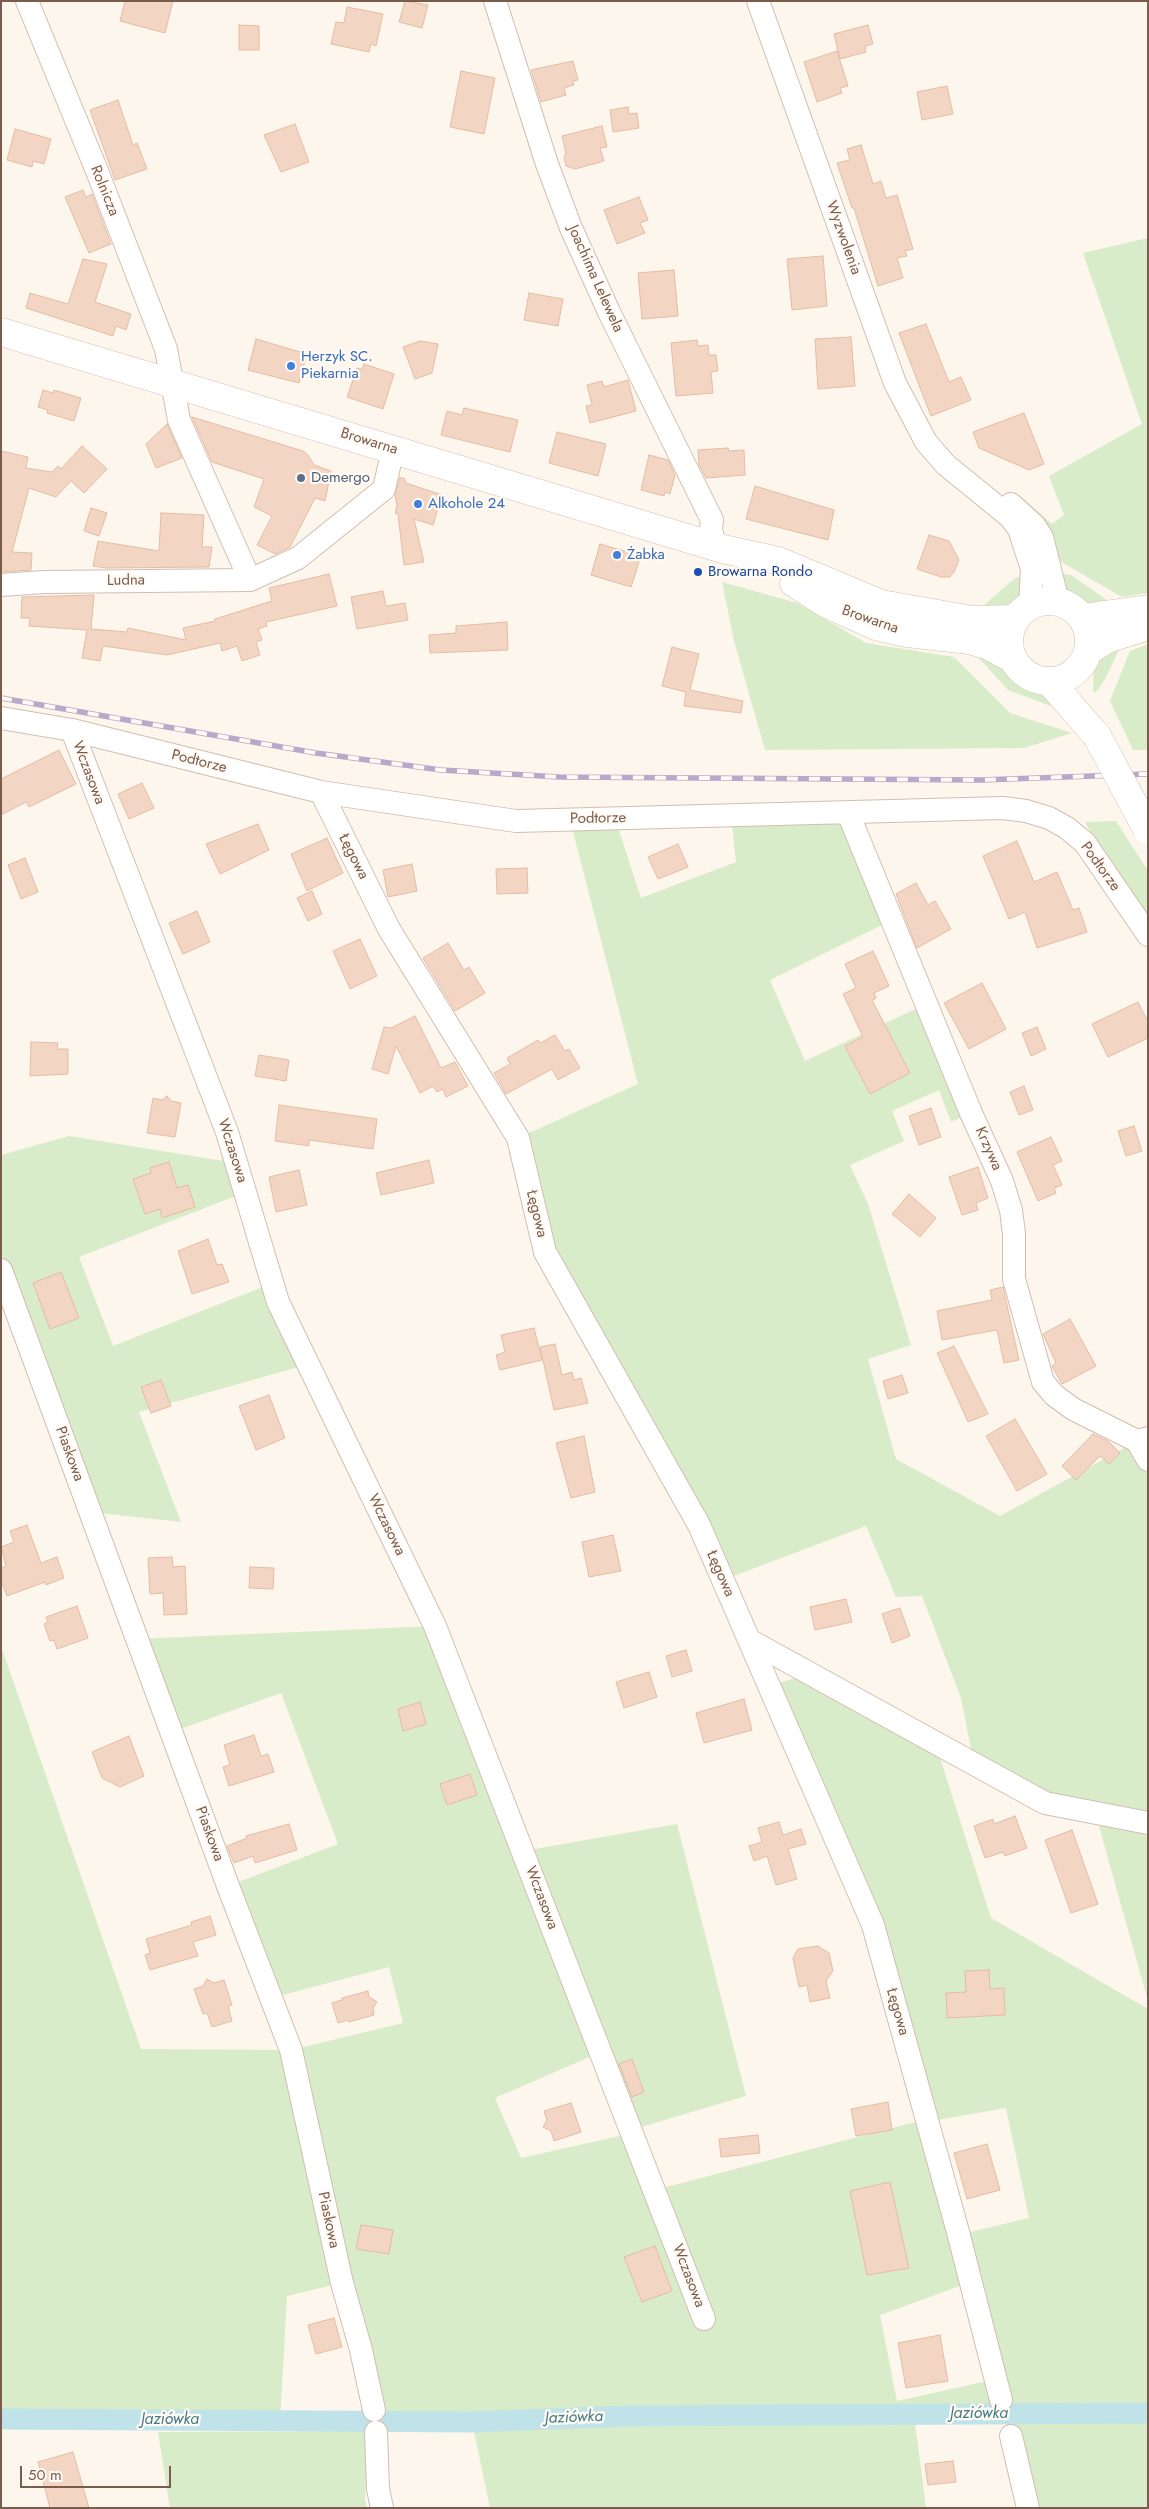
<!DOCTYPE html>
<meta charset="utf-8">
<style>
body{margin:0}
#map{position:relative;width:1149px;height:2509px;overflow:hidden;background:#fdf6ec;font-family:Jost,sans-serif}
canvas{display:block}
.frame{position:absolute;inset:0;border:2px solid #7a5c4d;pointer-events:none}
.scale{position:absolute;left:20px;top:2466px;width:151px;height:22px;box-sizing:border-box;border:2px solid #7a5c4d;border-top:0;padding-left:6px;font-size:15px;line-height:18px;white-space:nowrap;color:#7a5c4d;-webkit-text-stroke:4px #fffaf3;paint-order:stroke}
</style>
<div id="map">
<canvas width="1149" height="2509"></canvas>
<div class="frame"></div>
<div class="scale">50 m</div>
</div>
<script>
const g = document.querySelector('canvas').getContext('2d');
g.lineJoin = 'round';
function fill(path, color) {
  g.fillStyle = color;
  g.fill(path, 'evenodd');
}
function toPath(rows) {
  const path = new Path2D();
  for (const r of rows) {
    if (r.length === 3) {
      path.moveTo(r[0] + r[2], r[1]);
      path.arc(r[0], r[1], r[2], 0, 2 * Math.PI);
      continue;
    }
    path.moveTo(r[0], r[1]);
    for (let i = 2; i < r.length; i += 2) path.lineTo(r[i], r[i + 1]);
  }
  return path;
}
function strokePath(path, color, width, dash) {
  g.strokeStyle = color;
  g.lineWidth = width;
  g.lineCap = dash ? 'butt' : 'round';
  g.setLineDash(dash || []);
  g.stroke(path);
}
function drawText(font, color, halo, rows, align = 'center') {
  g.font = font + ' Jost,sans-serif';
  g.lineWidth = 4.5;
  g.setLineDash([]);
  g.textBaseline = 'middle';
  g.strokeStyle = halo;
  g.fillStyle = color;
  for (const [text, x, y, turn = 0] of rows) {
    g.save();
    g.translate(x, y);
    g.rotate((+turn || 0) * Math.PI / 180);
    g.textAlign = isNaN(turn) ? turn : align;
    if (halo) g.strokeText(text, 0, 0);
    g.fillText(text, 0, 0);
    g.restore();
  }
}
const green = toPath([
 [1148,238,1148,593,1122,597,1058,560,1018,494,1052,524,1064,515,1049,476,1142,424,1083,253],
 [1058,573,1071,575,1104,598,1111,608,1080,605,1066,593],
 [1022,576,1021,599,1015,605,980,612,983,606,1015,578],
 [722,582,797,603,866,643,954,657,1010,713,1072,733,1024,748,765,750,734,641],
 [1119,643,1119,650,1105,679,1097,691,1093,692,1094,666,1099,656],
 [1148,644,1148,750,1133,750,1110,701,1130,651],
 [977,656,1001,662,1017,681,1045,692,1056,708,1008,690],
 [848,813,892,920,770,980,805,1061,926,1004,971,1113,951,1122,939,1090,892,1111,904,1141,850,1165,868,1204,911,1345,868,1359,896,1459,1000,1516,1137,1441,1148,1460,1148,2001,1095,1812,974,1764,961,1698,922,1596,896,1597,866,1526,723,1580,545,1252,518,1138,638,1084,570,820,615,818,641,898,736,862,731,816],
 [1116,821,1148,871,1148,917,1097,844,1085,822],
 [69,1136,236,1163,246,1192,79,1257,113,1346,273,1283,309,1364,139,1412,181,1522,90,1512,1,1270,1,1155],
 [435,1626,523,1851,677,1824,746,2096,641,2127,601,2052,495,2098,521,2158,624,2135,655,2190,915,2122,958,2232,971,2282,880,2315,897,2401,996,2379,966,2233,1029,2218,1006,2108,937,2120,769,1686,811,1673,935,1742,991,1918,1148,2009,1148,2508,1028,2508,1004,2414,914,2415,926,2508,490,2508,472,2422,588,2417,374,2420,341,2283,287,2296,280,2422,155,2418,1,2419,1,1646,141,2049,291,2050,403,2023,389,1967,271,1998,228,1886,338,1844,281,1693,172,1732,137,1639],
 [369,2431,365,2499,367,2508,170,2508,158,2432]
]);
const canal = toPath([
 [1,2419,472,2422,626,2416,1148,2413]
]);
const building = toPath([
 [125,1,173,1,165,33,120,21,125,1],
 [405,1,428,5,422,28,399,22,405,1],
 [347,7,383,14,376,46,371,44,369,52,331,44,336,22,344,23,347,7],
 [239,25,259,26,259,50,239,50,239,25],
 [868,25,873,44,865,46,866,52,840,59,834,34,868,25],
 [837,51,848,86,840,88,842,93,817,102,804,62,837,51],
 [573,61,578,80,573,81,574,85,564,88,566,95,541,102,531,70,573,61],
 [461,71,495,78,484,134,450,127,461,71],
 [947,86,953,114,922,120,917,92,947,86],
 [118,100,133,145,137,143,147,169,115,180,90,110,118,100],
 [628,107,629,114,637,113,639,128,613,132,610,110,628,107],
 [295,124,309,162,281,172,264,135,295,124],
 [602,126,607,147,600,148,604,161,575,169,566,166,564,157,566,153,562,136,602,126],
 [15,129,51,139,44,164,33,161,32,167,7,160,15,129],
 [861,145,873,184,881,181,886,198,897,195,913,249,905,251,907,256,897,258,903,278,878,286,854,208,852,208,837,163,850,160,847,149,861,145],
 [83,190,86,197,92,194,111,244,89,253,65,197,83,190],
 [639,197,648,220,640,223,645,233,617,244,604,210,639,197],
 [823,256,827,306,792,310,787,259,823,256],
 [83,259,107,264,95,302,131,314,126,330,116,326,113,336,26,308,30,293,68,304,83,259],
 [674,270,678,316,642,319,638,273,674,270],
 [529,293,563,299,558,326,524,320,529,293],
 [926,324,949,382,961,377,971,400,931,416,899,333,926,324],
 [851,337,855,386,818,389,815,339,851,337],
 [256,339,307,354,299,383,248,370,256,339],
 [697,340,698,346,708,345,709,355,716,355,718,371,711,372,713,393,676,396,671,343,697,340],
 [420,341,438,344,432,373,415,379,403,347,420,341],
 [364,364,394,374,383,409,347,397,357,368,362,369,364,364],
 [628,380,636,411,590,423,586,406,592,405,587,385,602,381,604,387,628,380],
 [43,390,53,393,54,390,81,398,74,421,47,413,48,410,38,407,43,390],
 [464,408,518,420,510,452,441,435,447,411,462,415,464,408],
 [1024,413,1044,464,1029,470,979,448,973,432,1024,413],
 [192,417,303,451,308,455,314,465,331,471,325,501,315,498,290,547,275,554,257,545,272,516,254,507,264,479,212,462,192,417],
 [167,424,182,458,156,468,146,444,167,424],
 [557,432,606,444,598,476,549,463,557,432],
 [82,446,107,469,84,493,71,481,56,497,29,488,12,552,32,553,31,570,1,572,1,451,28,457,26,468,52,472,58,466,61,469,82,446],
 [728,448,729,451,744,450,745,475,706,478,699,465,698,450,728,448],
 [649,455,668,460,675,475,670,494,665,492,664,496,641,490,649,455],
 [400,478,404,478,406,483,442,495,433,525,414,519,424,562,404,565,398,514,395,513,397,506,395,495,400,478],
 [755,486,834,510,828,540,746,519,755,486],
 [91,508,107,513,99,536,84,531,91,508],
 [161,513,204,515,202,547,212,547,209,567,106,568,93,566,98,541,159,551,161,513],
 [929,535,949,541,959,560,954,572,950,577,941,577,917,569,929,535],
 [600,544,641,556,631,587,591,575,600,544],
 [329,574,337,606,266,622,267,626,258,629,262,640,256,642,260,655,242,661,237,646,222,651,220,643,167,655,103,646,100,661,82,658,87,630,29,626,30,618,21,618,22,597,94,595,91,629,127,632,128,628,186,640,183,628,215,621,215,619,272,601,269,588,329,574],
 [383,591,386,606,405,603,408,620,357,629,351,597,383,591],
 [507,622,508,650,430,653,429,635,456,633,456,626,507,622],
 [672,647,699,654,690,690,743,701,741,713,684,706,686,692,662,686,672,647],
 [59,750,76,784,29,807,26,802,1,815,1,779,59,750],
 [142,783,154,808,129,819,118,794,142,783],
 [258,824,269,850,220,874,206,844,258,824],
 [327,838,343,873,307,891,291,854,327,838],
 [1017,841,1034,882,1057,872,1073,910,1079,908,1087,932,1037,948,1025,912,1009,919,983,856,1017,841],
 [678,844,688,867,658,879,648,857,678,844],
 [25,858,38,892,21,899,8,865,25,858],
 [412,864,417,891,388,897,383,870,412,864],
 [527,868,528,893,497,894,496,869,527,868],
 [916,883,928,905,935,901,951,929,917,948,896,894,916,883],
 [312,891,322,914,308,921,297,898,312,891],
 [197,911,210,942,183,954,169,923,197,911],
 [360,939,377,976,350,989,333,951,360,939],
 [448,943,464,970,469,967,485,993,455,1011,423,958,448,943],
 [873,951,889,986,874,993,876,998,872,1000,910,1073,870,1094,845,1046,863,1037,843,994,856,988,845,964,873,951],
 [982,983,1006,1029,969,1049,944,1003,982,983],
 [1138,1002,1148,1022,1148,1038,1108,1057,1092,1024,1138,1002],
 [415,1016,441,1068,455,1062,468,1086,446,1097,443,1089,437,1092,433,1086,420,1093,396,1046,388,1074,372,1069,384,1027,391,1028,415,1016],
 [1037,1027,1046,1049,1031,1056,1022,1033,1037,1027],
 [555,1035,565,1051,569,1049,580,1068,558,1080,552,1069,506,1094,494,1073,510,1064,507,1058,538,1040,540,1043,555,1035],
 [31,1042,58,1043,57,1049,68,1049,68,1074,30,1076,31,1042],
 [259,1055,289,1060,286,1081,255,1076,259,1055],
 [1024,1086,1033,1110,1019,1115,1010,1092,1024,1086],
 [167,1096,171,1101,181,1103,175,1137,147,1133,153,1098,162,1100,167,1096],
 [279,1105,377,1119,373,1149,309,1140,309,1146,275,1141,279,1105],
 [931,1108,941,1137,919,1145,909,1116,931,1108],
 [1134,1126,1142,1151,1126,1156,1118,1131,1134,1126],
 [1051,1137,1062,1161,1053,1165,1062,1185,1054,1188,1056,1193,1038,1201,1017,1152,1051,1137],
 [429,1160,434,1183,381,1195,376,1173,429,1160],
 [169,1162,177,1188,188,1185,195,1207,162,1218,160,1209,145,1214,133,1179,151,1173,150,1168,169,1162],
 [978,1167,988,1198,976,1203,978,1210,962,1215,949,1177,978,1167],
 [299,1170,307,1205,276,1212,269,1177,299,1170],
 [909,1194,936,1218,920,1237,892,1214,909,1194],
 [208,1239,217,1265,222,1264,229,1282,192,1294,178,1251,208,1239],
 [61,1272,79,1318,50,1329,33,1283,61,1272],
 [1003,1287,1019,1360,1004,1363,997,1330,942,1340,937,1311,992,1300,990,1290,1003,1287],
 [1070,1319,1096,1366,1062,1384,1052,1366,1056,1363,1043,1334,1070,1319],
 [534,1328,542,1360,500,1370,496,1355,505,1352,501,1335,534,1328],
 [555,1344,562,1375,572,1372,574,1380,581,1378,588,1403,554,1410,540,1347,555,1344],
 [954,1346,988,1414,968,1422,937,1353,954,1346],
 [902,1375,908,1393,888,1399,883,1381,902,1375],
 [161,1380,171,1406,151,1413,141,1387,161,1380],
 [269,1395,285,1438,256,1450,239,1406,269,1395],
 [1015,1419,1047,1474,1017,1491,986,1436,1015,1419],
 [1093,1434,1108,1441,1120,1453,1109,1464,1100,1456,1076,1480,1062,1466,1093,1434],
 [584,1436,595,1492,571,1498,556,1443,584,1436],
 [27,1525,41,1563,57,1557,64,1578,46,1585,45,1582,7,1596,1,1580,1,1568,6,1566,1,1547,14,1542,10,1531,27,1525],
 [613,1535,621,1571,589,1577,582,1542,613,1535],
 [172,1557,173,1567,185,1566,187,1614,164,1615,163,1593,150,1594,148,1558,172,1557],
 [250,1567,274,1568,273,1589,249,1588,250,1567],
 [846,1599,852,1622,815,1630,810,1607,846,1599],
 [77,1606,88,1638,57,1649,54,1640,50,1641,44,1624,48,1622,46,1617,77,1606],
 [900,1608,910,1636,892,1643,882,1614,900,1608],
 [686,1650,692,1671,672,1677,666,1656,686,1650],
 [649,1672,657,1697,624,1708,616,1682,649,1672],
 [744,1699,752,1730,704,1743,696,1713,744,1699],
 [420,1702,426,1724,403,1731,398,1709,420,1702],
 [254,1735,261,1756,268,1754,274,1772,229,1786,223,1767,230,1765,224,1745,254,1735],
 [129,1736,144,1776,120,1787,102,1778,92,1752,129,1736],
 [470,1774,477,1795,447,1805,440,1784,470,1774],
 [1015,1816,1027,1848,1005,1856,1003,1852,985,1858,974,1826,993,1819,994,1824,1015,1816],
 [779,1822,783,1835,801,1829,806,1844,788,1849,797,1879,776,1885,767,1856,754,1861,749,1846,762,1842,758,1828,779,1822],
 [289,1824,297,1850,255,1863,253,1856,234,1863,227,1846,247,1838,246,1836,289,1824],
 [1072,1830,1098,1904,1071,1913,1045,1840,1072,1830],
 [210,1916,216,1935,193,1942,198,1956,150,1970,145,1955,150,1953,146,1939,192,1925,191,1922,210,1916],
 [818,1946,829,1953,833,1971,826,1981,830,1998,810,2002,807,1985,799,1987,793,1958,798,1949,818,1946],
 [989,1970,990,1989,1004,1988,1005,2015,947,2018,946,1993,966,1992,965,1971,989,1970],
 [207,1979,214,1983,224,1980,232,2005,228,2006,232,2021,212,2027,207,2013,203,2014,194,1989,203,1986,207,1979],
 [368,1991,369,1997,377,2002,373,2008,374,2015,349,2022,348,2020,338,2023,332,2003,342,2000,342,1998,368,1991],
 [632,2059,644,2092,632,2097,619,2064,632,2059],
 [888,2102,892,2130,856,2136,851,2109,888,2102],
 [571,2103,581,2132,554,2141,551,2131,543,2127,547,2120,544,2111,571,2103],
 [758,2135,760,2153,721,2157,719,2139,758,2135],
 [987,2144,1000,2190,967,2199,954,2153,987,2144],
 [890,2182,909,2268,867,2275,850,2191,890,2182],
 [361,2225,393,2230,389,2254,356,2249,361,2225],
 [655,2246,672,2291,642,2302,624,2257,655,2246],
 [334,2318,342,2347,316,2354,308,2325,334,2318],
 [940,2335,948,2381,906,2388,898,2343,940,2335],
 [73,2452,89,2508,50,2508,38,2462,73,2452],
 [953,2461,956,2482,928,2485,925,2464,953,2461]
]);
const street = toPath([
 [27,1,97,171,166,349,179,420,250,580],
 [495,1,547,164,571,228,609,312,712,520,711,529,715,546],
 [758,1,895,383,926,442,946,465,1010,517,1019,529,1032,569,1030,606],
 [1011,504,1034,525,1042,537,1058,602],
 [1,585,44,582,250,580,298,558,384,489,393,449],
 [1,718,72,730,321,792,516,821,1003,808,1026,811,1049,818,1067,828,1085,843,1148,935],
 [72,730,227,1132,278,1302,435,1626,704,2319],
 [321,792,389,929,518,1138,545,1252,699,1525,873,1925,958,2232,1001,2400],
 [848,813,971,1113,1002,1181,1011,1210,1014,1234,1014,1279,1043,1382,1054,1395,1073,1409,1137,1441,1148,1438],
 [1,1270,228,1886,291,2050,342,2283,361,2350,374,2410],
 [1137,1441,1148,1460],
 [749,1640,1045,1803,1148,1823],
 [376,2432,378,2489,382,2508],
 [1011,2436,1028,2508]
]);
const secondary = toPath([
 [1,332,723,549,778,561,881,604,972,620,1016,619],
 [794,583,827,604,876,626,907,633,970,640,987,645,1013,659],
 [1049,641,40],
 [1082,618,1148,609],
 [1089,650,1107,639,1148,626],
 [1050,682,1097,736]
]);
const rail = toPath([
 [1,698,316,753,441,770,559,777,981,780,1148,774]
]);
const secondaryBridge = toPath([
 [1097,736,1147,829]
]);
const markers = [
 [291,366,5,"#3f7fe0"],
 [301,478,5,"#5c6f8a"],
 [418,504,5,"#3f7fe0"],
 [617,555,5,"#3f7fe0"],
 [698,572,5,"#1a4fb4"]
];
const streetNames = [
 ["Rolnicza",104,191,68],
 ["Wyzwolenia",843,238,70],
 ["Joachima Lelewela",595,279,66],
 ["Browarna",369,442,17],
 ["Ludna",126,581,-1],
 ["Browarna",870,620,19],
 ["Podtorze",199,762,14],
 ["Wczasowa",88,773,69],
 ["Podtorze",598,819,-1],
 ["Łęgowa",353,857,63],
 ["Podtorze",1100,867,54],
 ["Krzywa",988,1149,66],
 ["Wczasowa",232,1151,72],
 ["Łęgowa",536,1214,76],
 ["Piaskowa",69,1454,70],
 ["Wczasowa",386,1525,64],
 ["Łęgowa",720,1574,66],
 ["Piaskowa",209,1834,70],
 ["Wczasowa",541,1898,69],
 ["Łęgowa",897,2012,74],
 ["Piaskowa",328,2220,78],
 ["Wczasowa",688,2276,69]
];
const shopNames = [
 ["Herzyk SC.",301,357],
 ["Piekarnia",301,374],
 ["Alkohole 24",428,504],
 ["Żabka",627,555]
];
const serviceNames = [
 ["Demergo",311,478]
];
const transitNames = [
 ["Browarna Rondo",708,572]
];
const waterNames = [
 ["Jaziówka",979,2414],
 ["Jaziówka",574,2418,-2],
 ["Jaziówka",170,2420]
];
fill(green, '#d8ecc9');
strokePath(canal, '#bfe3e8', 21);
fill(building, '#f3d5c3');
strokePath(building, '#e6bba3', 1);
strokePath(street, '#d1beb0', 24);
strokePath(secondary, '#d6c0b0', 29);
strokePath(street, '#fff', 22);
strokePath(secondary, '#fff', 28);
strokePath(rail, '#b9a8c9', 5.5);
strokePath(rail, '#fffaf3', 4, [11]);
strokePath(secondaryBridge, '#d6c0b0', 29, []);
strokePath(secondaryBridge, '#fff', 28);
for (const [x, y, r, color] of markers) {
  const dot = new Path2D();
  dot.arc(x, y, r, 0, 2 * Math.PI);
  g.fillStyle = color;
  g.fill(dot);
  strokePath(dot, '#fffaf3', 2);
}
drawText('15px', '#7a5c4d', '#fffaf3', streetNames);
drawText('15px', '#366cbe', '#fffaf3', shopNames, 'left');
drawText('15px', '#4e5e75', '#fffaf3', serviceNames, 'left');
drawText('15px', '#164399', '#fffaf3', transitNames, 'left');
drawText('italic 16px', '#437c86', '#fffaf3', waterNames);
</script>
